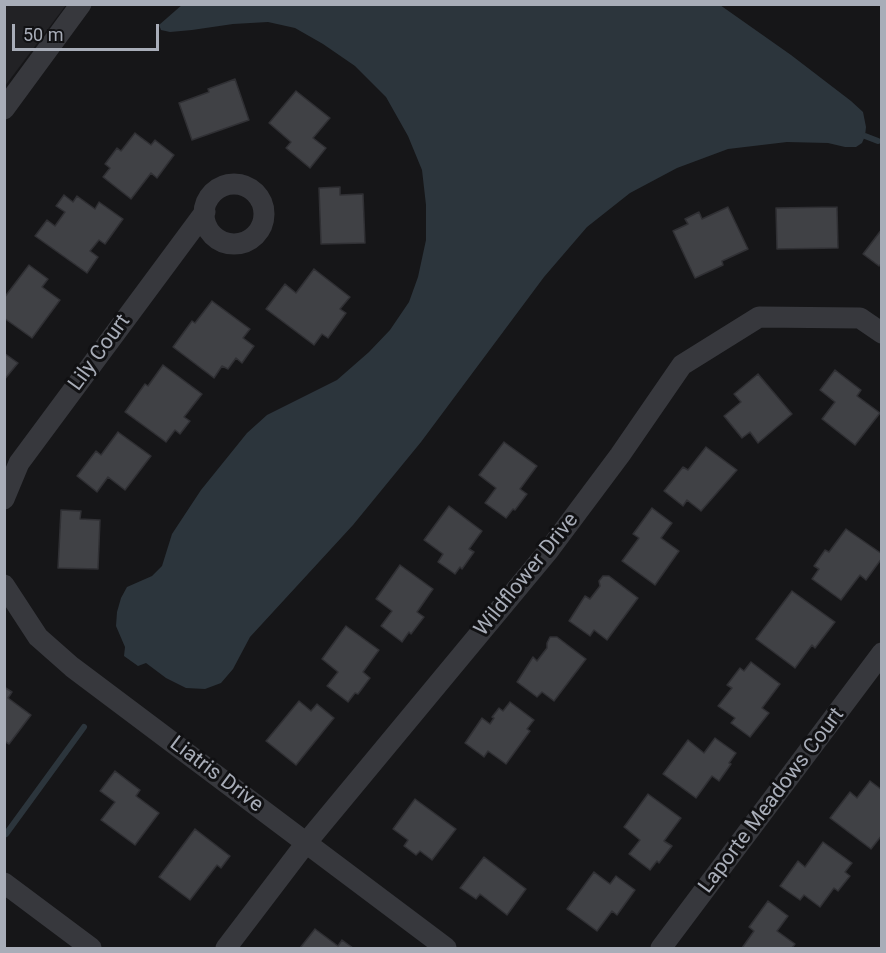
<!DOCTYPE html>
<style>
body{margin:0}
#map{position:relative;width:886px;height:953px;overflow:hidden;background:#161618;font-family:Roboto,sans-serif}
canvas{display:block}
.frame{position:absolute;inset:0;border:6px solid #a8adb8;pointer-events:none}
.scale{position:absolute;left:12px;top:24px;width:147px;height:27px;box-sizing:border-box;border:3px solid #a8adb8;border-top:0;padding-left:8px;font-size:18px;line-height:21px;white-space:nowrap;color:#a8adb8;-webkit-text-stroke:4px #111113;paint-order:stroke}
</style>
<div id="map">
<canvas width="886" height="953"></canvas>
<div class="frame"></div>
<div class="scale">50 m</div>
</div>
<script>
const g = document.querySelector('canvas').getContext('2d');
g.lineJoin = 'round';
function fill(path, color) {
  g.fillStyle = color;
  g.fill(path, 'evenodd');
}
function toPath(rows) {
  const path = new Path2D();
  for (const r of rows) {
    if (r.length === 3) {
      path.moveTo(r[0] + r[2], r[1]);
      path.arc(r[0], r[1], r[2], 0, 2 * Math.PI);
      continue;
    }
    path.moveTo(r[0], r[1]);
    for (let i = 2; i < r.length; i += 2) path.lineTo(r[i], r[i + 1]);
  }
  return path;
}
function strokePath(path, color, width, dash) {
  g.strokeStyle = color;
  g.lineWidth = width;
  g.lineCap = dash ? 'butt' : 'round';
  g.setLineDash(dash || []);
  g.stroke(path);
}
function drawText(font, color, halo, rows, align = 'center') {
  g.font = font + ' Roboto,sans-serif';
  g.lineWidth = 6;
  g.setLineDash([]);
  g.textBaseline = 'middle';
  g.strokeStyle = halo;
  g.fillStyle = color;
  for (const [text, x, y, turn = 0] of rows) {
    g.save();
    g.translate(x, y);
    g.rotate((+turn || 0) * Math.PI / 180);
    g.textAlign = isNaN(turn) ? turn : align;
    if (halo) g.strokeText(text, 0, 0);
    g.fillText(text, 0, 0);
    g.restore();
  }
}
const built = toPath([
 [5,4,66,5,5,86,4,5]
]);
const water = toPath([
 [183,4,720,5,791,55,851,101,863,112,866,127,865,136,862,143,856,147,845,147,828,143,787,142,728,149,677,168,630,193,587,227,544,277,421,442,353,525,250,637,233,669,221,683,205,689,186,688,166,678,146,663,138,666,124,656,125,647,116,626,117,612,121,598,127,587,152,576,162,566,172,534,201,490,247,433,267,415,337,380,369,352,390,330,409,302,418,277,426,240,426,205,422,170,408,136,386,97,355,66,323,44,295,28,268,22,233,24,192,30,170,32,161,30,159,25]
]);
const stream = toPath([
 [865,136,878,141],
 [6,834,84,727]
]);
const building = toPath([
 [235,79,249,120,192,140,179,103,209,92,208,89,235,79],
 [296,91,330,118,313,138,326,148,310,168,286,148,291,142,269,123,296,91],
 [135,133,151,145,155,140,174,155,157,178,151,173,131,199,103,177,110,168,105,164,117,148,121,151,135,133],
 [340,187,340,195,363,194,365,243,321,244,319,188,340,187],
 [64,195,73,202,77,196,95,209,99,202,123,219,105,244,99,240,90,251,98,257,87,273,35,236,47,220,55,226,65,212,56,206,64,195],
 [728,207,748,249,722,261,723,265,695,278,673,231,688,224,685,219,699,212,702,219,728,207],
 [837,207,838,248,777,249,776,208,837,207],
 [882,229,882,263,879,266,863,254,882,229],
 [29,265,48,279,42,287,60,300,32,338,4,318,4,298,29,265],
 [314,269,350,297,340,309,346,313,328,338,322,334,314,345,266,309,285,284,296,293,314,269],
 [212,301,250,329,243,338,254,346,242,363,236,358,228,369,222,366,214,378,173,347,192,321,195,323,212,301],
 [4,353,18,363,4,380,4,353],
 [163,365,202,394,184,417,190,421,180,434,175,430,166,442,125,412,145,384,148,386,163,365],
 [835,370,861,390,857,396,880,413,855,445,822,419,835,402,820,390,835,370],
 [758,374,792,414,758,443,750,432,742,438,724,416,741,402,734,394,758,374],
 [118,432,151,456,125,490,108,477,97,492,77,476,96,451,101,455,118,432],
 [504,442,537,466,520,489,527,494,515,510,513,509,506,518,485,503,496,488,479,475,504,442],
 [706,447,737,470,701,511,687,500,683,506,664,491,683,467,688,470,706,447],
 [449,506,482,531,469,549,474,552,462,569,460,567,455,574,438,562,443,554,424,540,449,506],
 [652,508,672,523,661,538,679,551,655,585,622,561,639,538,633,534,652,508],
 [61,510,81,511,80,519,100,520,98,569,58,568,61,510],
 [846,529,882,554,882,558,866,580,860,575,841,600,812,579,819,569,814,566,825,550,829,552,846,529],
 [400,565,433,589,417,612,424,617,411,634,409,632,402,642,381,626,392,611,376,599,400,565],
 [603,576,609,576,638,598,607,640,594,630,590,636,569,621,585,596,590,599,600,586,599,581,603,576],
 [792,591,835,622,815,648,812,645,795,668,756,639,792,591],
 [346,626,379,650,363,672,370,678,358,694,355,693,348,702,327,686,338,672,322,659,346,626],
 [550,637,557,637,586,659,554,701,542,692,537,697,517,682,533,657,537,661,547,648,547,643,550,637],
 [751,662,780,684,762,708,769,713,750,737,731,723,735,718,718,706,732,688,727,685,740,668,744,671,751,662],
 [4,687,12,692,8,698,31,715,9,744,4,741,4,687],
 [299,701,311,711,317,704,334,718,296,765,266,741,299,701],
 [510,702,534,720,527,729,530,731,506,764,488,751,484,757,465,743,482,718,490,724,494,718,492,717,499,708,503,711,510,702],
 [715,738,736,753,729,763,731,764,719,781,712,776,696,798,663,774,688,740,704,753,715,738],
 [115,771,140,790,136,796,159,813,135,845,101,820,115,802,100,791,115,771],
 [870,781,882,790,882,835,871,849,830,818,850,792,857,798,870,781],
 [648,794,681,818,664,841,672,846,659,863,657,861,650,870,629,854,640,840,624,827,648,794],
 [415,799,456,829,432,860,420,851,416,855,404,846,408,840,393,829,415,799],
 [195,829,230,856,221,868,217,865,190,900,159,877,195,829],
 [823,842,852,863,845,872,850,876,838,891,834,888,820,907,804,895,800,900,780,886,798,861,805,867,823,842],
 [484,857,526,889,507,915,480,894,476,899,460,888,484,857],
 [594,872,610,884,616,876,635,890,617,915,612,911,597,931,567,909,594,872],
 [768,901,788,916,777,931,795,944,792,948,742,948,754,931,749,927,768,901],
 [315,929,338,946,342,940,353,948,300,948,315,929]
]);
const minor = toPath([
 [4,109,81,4],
 [234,214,30],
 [4,499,19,463,205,212],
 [4,585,38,637,72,667,446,948],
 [4,883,91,948],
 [226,948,306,843,549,550,620,455,682,365,759,317,860,318,882,333],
 [661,948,882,653]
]);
const streetNames = [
 ["Lily Court",100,353,-54],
 ["Wildflower Drive",527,575,-51],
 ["Liatris Drive",216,775,37],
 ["Laporte Meadows Court",772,801,-53]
];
fill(built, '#222225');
fill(water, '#2c353c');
strokePath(stream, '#2c353c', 6);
fill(building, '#404145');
strokePath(building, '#303034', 1.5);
strokePath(minor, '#37383d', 21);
drawText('21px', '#a8adb8', '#111113', streetNames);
</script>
